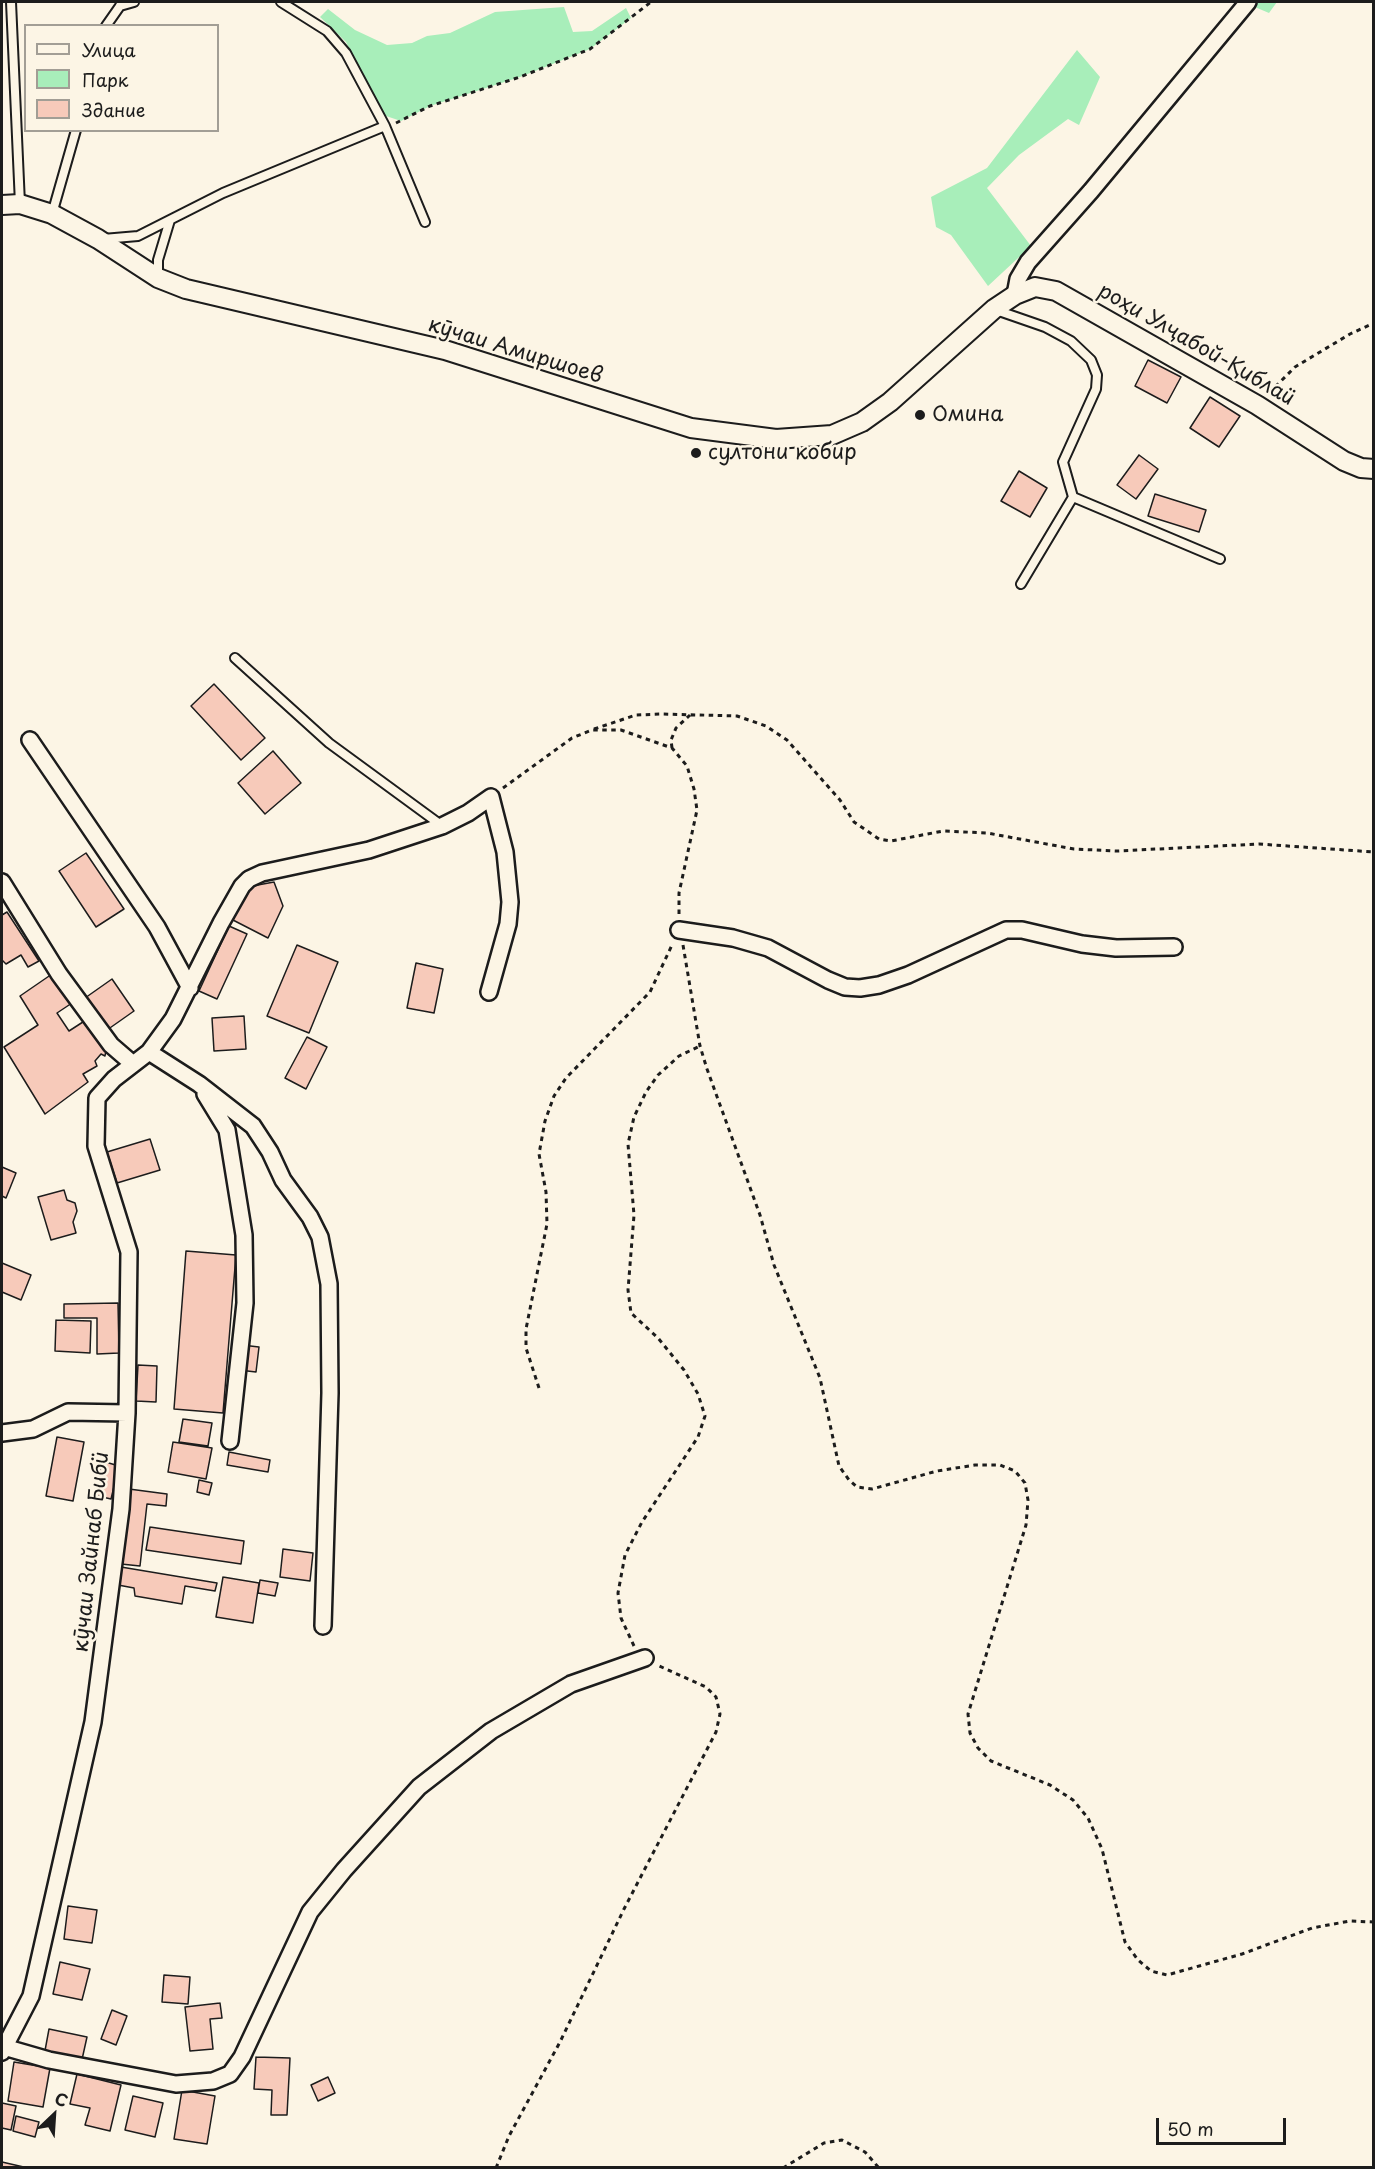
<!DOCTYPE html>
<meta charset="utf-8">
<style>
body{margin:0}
#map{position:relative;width:1375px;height:2169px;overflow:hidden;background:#fcf5e5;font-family:"Playpen Sans",sans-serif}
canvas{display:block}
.frame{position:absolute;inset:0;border:3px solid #1c1c1c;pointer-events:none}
.legend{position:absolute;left:24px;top:24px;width:195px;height:108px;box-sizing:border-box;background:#fcf5e5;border:2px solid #a29e95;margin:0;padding:8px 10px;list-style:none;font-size:18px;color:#1c1c1c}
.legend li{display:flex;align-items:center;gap:12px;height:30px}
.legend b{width:30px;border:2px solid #a29e95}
.north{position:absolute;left:24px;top:2085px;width:60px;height:60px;-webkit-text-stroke:4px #fcf5e5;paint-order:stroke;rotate:25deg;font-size:16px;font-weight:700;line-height:24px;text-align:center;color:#1c1c1c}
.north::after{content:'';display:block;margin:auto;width:21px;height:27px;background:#1c1c1c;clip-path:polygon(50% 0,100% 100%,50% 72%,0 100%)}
.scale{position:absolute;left:1156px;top:2118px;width:130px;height:27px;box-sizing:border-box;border:3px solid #1c1c1c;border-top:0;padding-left:8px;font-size:18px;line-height:21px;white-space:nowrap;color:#1c1c1c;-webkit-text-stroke:4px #fcf5e5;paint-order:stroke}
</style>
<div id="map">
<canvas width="1375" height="2169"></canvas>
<div class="frame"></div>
<ul class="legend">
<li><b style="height:8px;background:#fcf5e5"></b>Улица</li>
<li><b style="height:16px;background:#a8eeba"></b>Парк</li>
<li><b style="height:16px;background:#f7caba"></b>Здание</li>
</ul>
<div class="north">С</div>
<div class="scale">50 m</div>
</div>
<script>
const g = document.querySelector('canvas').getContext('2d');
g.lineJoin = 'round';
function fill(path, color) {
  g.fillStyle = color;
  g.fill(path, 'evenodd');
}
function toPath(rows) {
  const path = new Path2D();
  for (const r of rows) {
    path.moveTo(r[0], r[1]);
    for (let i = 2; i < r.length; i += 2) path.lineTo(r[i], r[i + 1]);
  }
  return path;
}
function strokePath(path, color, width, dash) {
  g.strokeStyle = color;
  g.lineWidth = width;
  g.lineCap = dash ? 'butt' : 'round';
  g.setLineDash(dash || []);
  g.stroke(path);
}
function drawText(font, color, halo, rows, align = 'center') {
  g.font = font + ' "Playpen Sans",sans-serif';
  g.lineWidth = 5;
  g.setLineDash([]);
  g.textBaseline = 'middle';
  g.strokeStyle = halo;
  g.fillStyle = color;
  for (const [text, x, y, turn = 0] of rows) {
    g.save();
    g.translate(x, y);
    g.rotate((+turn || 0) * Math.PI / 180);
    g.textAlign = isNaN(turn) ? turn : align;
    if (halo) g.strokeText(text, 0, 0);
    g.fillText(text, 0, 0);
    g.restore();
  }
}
const green = toPath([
 [1243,2,1277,2,1269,13],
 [564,7,573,32,592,31,626,8,631,18,590,49,520,77,430,106,401,121,377,113,368,87,346,42,320,17,328,9,355,30,387,45,412,43,427,36,450,33,495,12],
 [1077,50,1100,77,1079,125,1068,119,1019,155,987,188,1031,246,988,286,951,235,936,227,931,197,987,168]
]);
const building = toPath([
 [1148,360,1181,377,1167,403,1135,386,1148,360],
 [1210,397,1240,416,1219,447,1190,428,1210,397],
 [1139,455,1158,469,1136,499,1117,485,1139,455],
 [1019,471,1047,488,1030,517,1001,501,1019,471],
 [1155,494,1206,510,1199,532,1148,516,1155,494],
 [214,684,265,738,241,760,191,706,214,684],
 [273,751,301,783,265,814,238,783,273,751],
 [86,853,124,909,96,927,59,871,86,853],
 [274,882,283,906,268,938,231,919,247,887,274,882],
 [7,912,39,961,28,967,21,955,6,964,2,960,2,915,7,912],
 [229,926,247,934,217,999,199,991,229,926],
 [297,945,338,962,309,1033,267,1016,297,945],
 [416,963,443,969,434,1013,407,1008,416,963],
 [52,974,72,1003,57,1013,69,1031,86,1020,106,1050,105,1056,101,1054,95,1061,97,1066,83,1074,88,1082,45,1114,4,1047,38,1025,20,996,52,974],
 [112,979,134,1011,107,1030,85,998,112,979],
 [244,1016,246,1049,214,1051,212,1018,244,1016],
 [307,1037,327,1047,306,1089,285,1078,307,1037],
 [150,1139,160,1170,117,1183,107,1152,150,1139],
 [2,1167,16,1173,6,1198,2,1196,2,1167],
 [64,1190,67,1200,75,1203,77,1211,73,1222,76,1233,51,1240,38,1197,64,1190],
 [186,1251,236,1255,223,1413,174,1409,186,1251],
 [2,1263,31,1275,21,1300,2,1292,2,1263],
 [118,1303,119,1353,97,1354,97,1318,64,1318,64,1304,118,1303],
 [56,1320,91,1321,90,1353,55,1351,56,1320],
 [242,1345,259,1347,256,1372,239,1370,242,1345],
 [138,1365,157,1366,156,1402,136,1401,138,1365],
 [183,1419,212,1423,208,1446,179,1442,183,1419],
 [57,1437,84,1442,73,1501,46,1496,57,1437],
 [173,1442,212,1448,206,1479,168,1472,173,1442],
 [229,1452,270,1460,268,1472,227,1465,229,1452],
 [102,1461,119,1466,111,1499,94,1495,102,1461],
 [199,1480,212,1483,209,1495,197,1492,199,1480],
 [129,1489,167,1494,166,1506,147,1504,140,1566,121,1564,129,1489],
 [150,1527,244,1541,241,1564,146,1550,150,1527],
 [283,1549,313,1553,310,1581,280,1577,283,1549],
 [121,1567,217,1583,215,1591,185,1586,182,1604,135,1596,134,1588,118,1585,121,1567],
 [223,1577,259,1583,253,1623,216,1617,223,1577],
 [260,1580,278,1583,275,1596,258,1593,260,1580],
 [68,1906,97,1910,92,1943,64,1939,68,1906],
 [60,1962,90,1969,82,2000,53,1994,60,1962],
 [164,1975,190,1977,188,2004,162,2002,164,1975],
 [220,2003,222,2018,210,2019,213,2049,190,2051,185,2007,220,2003],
 [112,2010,127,2016,116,2045,101,2039,112,2010],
 [49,2029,87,2037,81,2064,44,2056,49,2029],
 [256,2057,290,2058,287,2115,271,2115,272,2090,254,2089,256,2057],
 [14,2062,50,2068,43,2107,8,2101,14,2062],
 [77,2074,121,2085,110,2131,85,2125,90,2108,70,2104,77,2074],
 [328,2077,335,2093,318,2101,311,2085,328,2077],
 [182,2090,215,2096,207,2144,174,2139,182,2090],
 [133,2096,163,2103,155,2137,125,2130,133,2096],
 [2,2103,16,2106,11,2130,2,2128,2,2103],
 [16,2116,39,2122,35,2137,13,2131,16,2116],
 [2,2162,28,2168,2,2168,2,2162]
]);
const path = toPath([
 [396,123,430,106,520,77,590,49,651,2],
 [1269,393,1295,367,1350,334,1374,323],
 [594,729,636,715,662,714,737,716,766,726,787,740,840,800,854,822,879,839,891,841,943,831,987,833,1074,849,1117,851,1259,844,1374,852],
 [672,748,671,740,676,728,690,715],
 [503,788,572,738,592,730,621,730,672,748,687,766,694,789,697,810,679,893,679,915],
 [683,945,700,1046,707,1069,760,1215,774,1265,820,1378,839,1466,849,1480,857,1487,872,1489,937,1471,975,1465,1000,1465,1015,1471,1025,1483,1028,1500,1026,1525,968,1714,970,1733,978,1748,991,1761,1050,1785,1073,1800,1088,1818,1102,1849,1125,1942,1138,1960,1151,1971,1167,1975,1242,1954,1312,1928,1350,1921,1374,1922],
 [539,1388,526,1348,526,1329,547,1224,546,1192,539,1154,545,1121,554,1096,566,1078,650,992,672,945],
 [634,1646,621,1618,618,1593,625,1555,642,1522,698,1437,705,1416,698,1394,684,1370,658,1338,631,1313,628,1290,634,1215,628,1144,634,1117,646,1092,658,1075,679,1056,700,1046],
 [496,2168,509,2136,560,2042,624,1909,716,1732,720,1714,716,1697,706,1687,657,1665],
 [783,2168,824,2143,842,2140,865,2152,879,2168]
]);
const service = toPath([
 [11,2,20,204],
 [281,2,327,31,346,53,385,126,425,222],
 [120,6,134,2],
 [106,26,120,6],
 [52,214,76,130],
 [103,239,138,236,223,193,385,126],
 [158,276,158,260,170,220],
 [996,310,1045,327,1071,341,1091,360,1097,375,1096,389,1063,462,1073,497,1220,559],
 [1021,584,1073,497],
 [235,658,329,743,441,825]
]);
const minor = toPath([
 [1015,295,1018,279,1028,262,1091,191,1248,2],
 [30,740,157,927,190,988],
 [2,882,59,974,111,1045,133,1064],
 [679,930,733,938,768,948,828,980,845,987,860,988,879,985,908,975,1006,930,1022,930,1082,944,1116,948,1174,947],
 [149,1052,199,1084,253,1126,270,1152,283,1180,310,1217,320,1237,329,1284,330,1393,323,1626],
 [205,1094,227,1130,244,1235,245,1303,230,1441],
 [2,1433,33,1429,68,1412,127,1413],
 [4,2047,49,2060,176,2084,213,2081,230,2074,242,2057,310,1912,344,1870,419,1787,491,1731,571,1684,645,1658],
 [2,2052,31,1996,93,1722,121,1509,127,1413,129,1252,96,1146,97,1098,114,1079,149,1052,173,1019,221,923,242,886,249,879,262,873,369,850,442,826,468,813,491,797,505,852,510,902,508,924,489,992]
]);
const tertiary = toPath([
 [2,205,20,204,52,214,98,239,158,278,186,289,445,350,691,428,776,439,832,435,862,422,890,402,994,309,1015,295,1035,287,1056,291,1257,405,1344,461,1361,468,1374,469]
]);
const markers = [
 [920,415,6,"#1c1c1c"],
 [696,453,6,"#1c1c1c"]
];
const streetNames = [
 ["роҳи Улҷабой-Қиблаӣ",1196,345,30],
 ["кӯчаи Амиршоев",515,351,17],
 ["кӯчаи Зайнаб Бибӣ",92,1552,-84]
];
const poiNames = [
 ["Омина",932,415],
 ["султони кобир",708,453]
];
fill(green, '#a8eeba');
fill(building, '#f7caba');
strokePath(building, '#1c1c1c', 1.5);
strokePath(service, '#1c1c1c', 12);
strokePath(minor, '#1c1c1c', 20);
strokePath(tertiary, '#1c1c1c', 22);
strokePath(path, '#1c1c1c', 3, [4.5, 4.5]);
strokePath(service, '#fcf5e5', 8);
strokePath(minor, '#fcf5e5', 15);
strokePath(tertiary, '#fcf5e5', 18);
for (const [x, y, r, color] of markers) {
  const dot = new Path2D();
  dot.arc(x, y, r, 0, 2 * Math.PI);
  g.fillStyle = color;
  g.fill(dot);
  strokePath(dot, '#fcf5e5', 2);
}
drawText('21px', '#1c1c1c', '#fcf5e5', streetNames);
drawText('21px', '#1c1c1c', '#fcf5e5', poiNames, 'left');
</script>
